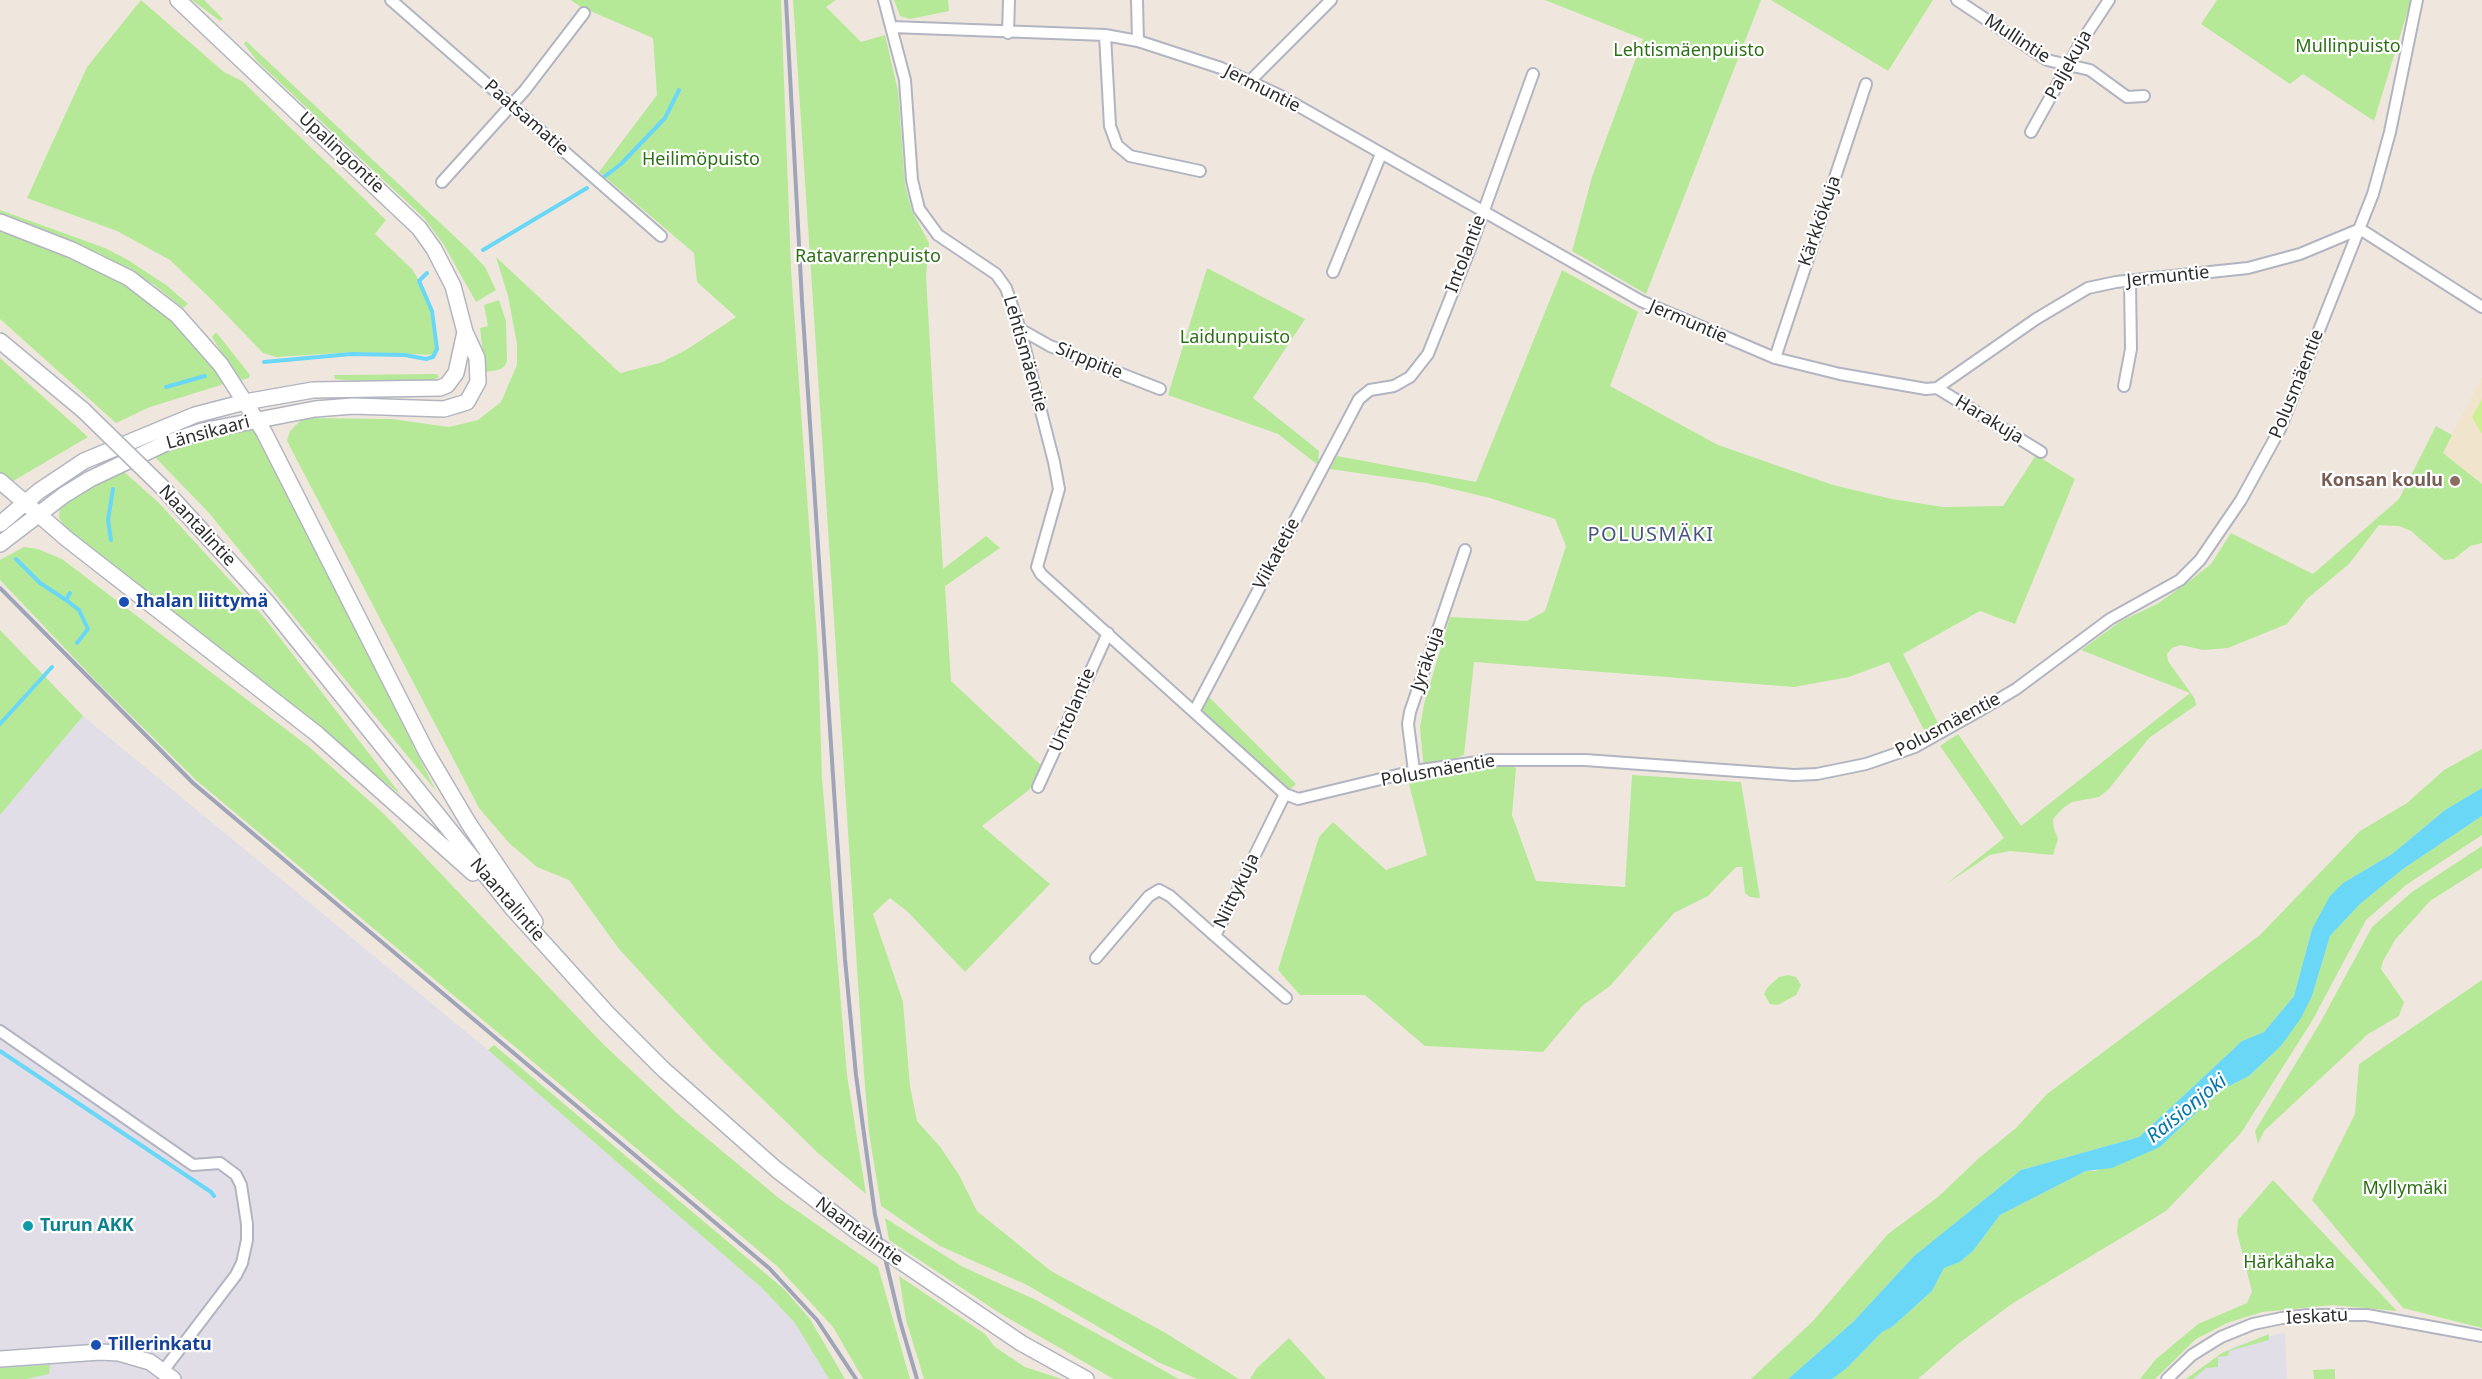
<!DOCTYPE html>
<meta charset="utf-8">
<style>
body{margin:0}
canvas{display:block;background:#efe7de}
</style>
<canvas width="2482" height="1379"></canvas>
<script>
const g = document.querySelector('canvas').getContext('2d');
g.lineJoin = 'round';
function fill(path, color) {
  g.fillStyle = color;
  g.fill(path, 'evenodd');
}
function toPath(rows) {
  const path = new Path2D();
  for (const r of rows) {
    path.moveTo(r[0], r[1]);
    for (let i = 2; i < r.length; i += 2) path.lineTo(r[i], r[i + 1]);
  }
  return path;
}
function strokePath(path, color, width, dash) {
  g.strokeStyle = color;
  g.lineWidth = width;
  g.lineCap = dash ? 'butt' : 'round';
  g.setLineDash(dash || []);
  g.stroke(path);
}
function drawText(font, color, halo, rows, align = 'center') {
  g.font = font + ' "Noto Sans",sans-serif';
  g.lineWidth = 4.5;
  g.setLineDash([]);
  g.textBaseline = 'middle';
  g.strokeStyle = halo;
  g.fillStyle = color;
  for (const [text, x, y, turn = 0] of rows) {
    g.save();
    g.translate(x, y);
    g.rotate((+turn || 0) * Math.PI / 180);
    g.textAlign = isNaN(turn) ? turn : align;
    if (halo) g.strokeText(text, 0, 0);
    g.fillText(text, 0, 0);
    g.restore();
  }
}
const industrial = toPath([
 [83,716,488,1050,763,1289,795,1323,829,1379,0,1379,0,815],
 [2285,1332,2287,1379,2187,1379,2222,1353,2238,1345]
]);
const education = toPath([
 [2482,377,2482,543,2470,546,2454,559,2444,560,2412,531,2399,526,2413,510]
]);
const green = toPath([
 [141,0,224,72,242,81,386,220,375,234,412,269,427,294,437,355,354,352,276,357,263,353,213,301,170,260,117,231,27,198,87,67],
 [192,0,204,0,223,19,220,21],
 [571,0,781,0,791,269,818,652,822,778,847,1075,866,1194,818,1153,711,1049,619,949,569,880,537,867,509,843,479,808,287,441,290,431,303,418,392,419,449,427,478,420,501,402,517,365,517,344,508,296,496,257,620,373,660,363,686,350,736,317,697,282,694,253,599,172,657,95,653,38,581,7],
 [793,0,836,0,826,7,861,42,885,35,898,91,905,185,912,211,929,243,926,276,943,569,986,536,1000,548,945,586,951,681,1044,768,1029,790,982,826,1050,884,965,972,908,912,890,898,873,914,903,1002,910,1086,917,1121,941,1148,959,1175,977,1211,1051,1271,1164,1332,1239,1379,1197,1379,1158,1362,1027,1285,940,1246,881,1206,869,1133,864,1074],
 [894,0,948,0,949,11,910,19,900,16],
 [1545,0,1761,0,1646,294,1572,251,1592,177,1643,39],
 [1771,0,1933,0,1888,71],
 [2217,0,2411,0,2374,121,2303,74,2290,84,2201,24],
 [246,41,469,250,485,267,496,290,476,302,444,245,424,218,258,62,244,44],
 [0,210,105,248,128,260,166,285,188,304,183,308,153,284,99,253,0,215],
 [0,231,90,265,125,284,178,326,202,352,223,382,221,385,150,407,116,423,0,319],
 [1207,268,1305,319,1253,398,1319,451,1318,465,1278,434,1168,395],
 [1562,270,1638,312,1610,386,1718,445,1833,485,1892,499,1943,507,2003,506,2036,455,2075,479,2015,624,1980,611,1903,654,1938,723,1925,732,1889,662,1849,677,1794,687,1474,662,1464,755,1424,770,1420,728,1424,704,1450,617,1527,621,1545,611,1566,546,1555,519,1490,498,1427,483,1330,469,1337,456,1476,482],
 [499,300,506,321,507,361,504,367,498,370,485,372,480,328,488,326,484,305],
 [216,332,250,375,249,378,241,380,236,376,212,337],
 [0,358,88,437,10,483,0,472],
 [437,374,439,377,433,380,421,383,377,383,335,379,334,375],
 [2436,426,2452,435,2443,453,2482,484,2482,543,2470,546,2454,559,2444,560,2411,531,2399,526,2379,525,2349,564,2307,599,2287,624,2228,648,2203,650,2181,645,2172,648,2167,654,2168,661,2195,699,2196,705,2149,738,2109,789,2099,797,2072,802,2063,808,2053,819,2054,829,2058,839,2053,855,2010,851,1990,855,1946,884,2004,838,1940,746,1958,734,2021,826,2190,693,2081,650,2121,621,2157,604,2187,583,2211,564,2231,533,2313,574,2399,499],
 [247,427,257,434,436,791,209,513,155,457,188,442],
 [122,470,158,502,263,616,401,795,68,531,59,518,60,508,64,502],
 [24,547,38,549,62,559,308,746,384,814,603,1044,680,1116,780,1199,878,1267,910,1379,863,1379,833,1327,777,1266,196,780,96,681,0,580,0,560],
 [0,630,83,716,0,815],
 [1205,693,1296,784,1285,794,1195,710],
 [2482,749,2482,788,2445,810,2392,854,2343,883,2312,929,2294,996,2264,1032,2242,1041,2139,1137,2021,1170,1914,1256,1853,1322,1788,1379,1751,1379,1812,1322,1888,1234,1938,1197,1979,1158,2016,1128,2047,1094,2260,935,2360,831,2407,803,2444,770],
 [1492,760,1516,768,1512,815,1536,881,1625,887,1632,775,1741,782,1760,898,1750,897,1745,893,1742,867,1736,867,1708,896,1674,913,1610,986,1582,1006,1543,1052,1425,1046,1365,995,1300,995,1278,970,1319,837,1333,822,1386,870,1427,855,1409,784,1461,763],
 [2482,816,2482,835,2406,885,2366,920,2312,1021,2241,1133,2166,1211,2013,1303,1958,1344,1918,1379,1832,1379,1847,1368,1882,1332,1892,1327,1932,1291,1944,1268,1960,1262,1973,1251,2000,1215,2086,1171,2095,1171,2160,1147,2219,1091,2249,1076,2281,1046,2312,996,2330,936,2360,904,2403,869],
 [2482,846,2482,868,2430,901,2395,940,2383,961,2381,969,2404,1002,2399,1016,2368,1034,2352,1049,2264,1131,2258,1144,2255,1131,2320,1023,2372,927,2412,892],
 [1788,975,1796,977,1801,985,1796,995,1778,1005,1770,1004,1764,994,1767,988,1779,977],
 [2482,980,2482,1328,2403,1308,2312,1200,2355,1114,2359,1064],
 [494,1045,784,1289,810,1319,845,1379,829,1379,795,1323,763,1289,488,1050],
 [2273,1180,2397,1311,2332,1305,2262,1312,2227,1323,2196,1339,2155,1379,2140,1379,2156,1359,2198,1324,2247,1303,2252,1292,2237,1232,2238,1220],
 [885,1218,963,1267,1036,1300,1179,1379,1114,1379,1110,1377,1001,1314,889,1240],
 [899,1276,985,1334,995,1347,1025,1367,1062,1379,924,1379,906,1320],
 [2269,1334,2269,1340,2229,1351,2228,1356,2218,1357,2218,1367,2206,1368,2193,1379,2186,1379,2222,1353],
 [1289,1338,1326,1379,1250,1379,1256,1369],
 [50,1365,49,1374,26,1379,0,1379,0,1368],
 [2335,1369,2335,1379,2314,1379,2313,1370]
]);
const pitch = toPath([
 [2482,399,2482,434,2472,417]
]);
const water = toPath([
 [2482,788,2482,816,2403,869,2360,904,2330,936,2312,996,2301,1018,2281,1046,2249,1076,2219,1091,2160,1147,2112,1168,2086,1171,2000,1215,1973,1251,1960,1262,1944,1268,1932,1291,1892,1327,1882,1332,1847,1368,1832,1379,1788,1379,1853,1322,1914,1256,2021,1170,2139,1137,2242,1041,2264,1032,2294,996,2312,929,2330,896,2343,883,2392,854,2445,810]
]);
const stream = toPath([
 [604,177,621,164,665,118,679,90],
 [483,250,587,188],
 [264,362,351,354,405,355,426,359,433,357,437,349,432,311,419,281,427,273],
 [166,387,205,376],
 [111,540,108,520,113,489],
 [16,559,40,583,66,600],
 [70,593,66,600,79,610,88,629,77,643],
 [0,724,52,667],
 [0,1051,211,1192,214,1196]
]);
const street = toPath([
 [391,0,661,236],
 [884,0,905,80,912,180,919,209,938,235,996,274,1006,288,1020,329,1054,462,1059,489,1037,567,1041,574,1285,794,1298,799,1414,771,1492,760,1585,760,1794,775,1817,774,1866,764,1915,747,1979,711,2016,689,2110,619,2180,580,2200,560,2241,500,2280,429,2373,194,2390,132,2417,0],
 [1137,0,1138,41],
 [1957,0,2047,60,2090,70,2127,97,2144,96],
 [892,27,1105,35,1138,41,1221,68,1279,95,1641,301,1775,358,1840,374,1926,389,1937,388,2036,319,2088,288,2116,282,2248,268,2300,254,2360,229,2482,307],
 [1008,33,1009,0],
 [1105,35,1110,126,1117,145,1130,156,1200,171],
 [1251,80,1331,0],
 [2031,132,2080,44,2109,0],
 [442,182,525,90,584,13],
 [1333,272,1381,154],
 [1020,329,1050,346,1160,389],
 [1775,358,1866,84],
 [2124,386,2131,349,2130,282],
 [1937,388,2041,452],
 [1195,710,1359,399,1370,390,1394,386,1410,377,1428,354,1470,249,1533,74],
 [1414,771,1408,724,1410,712,1465,550],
 [1038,787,1108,633],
 [1285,794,1215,936,1286,998],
 [1096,958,1149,896,1159,890,1170,896,1215,936],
 [0,1031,193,1165,220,1163,236,1175,241,1185,247,1224,247,1240,242,1263,236,1275,163,1371],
 [2167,1379,2192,1355,2221,1337,2253,1324,2282,1318,2308,1315,2367,1315,2482,1336]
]);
const secondary = toPath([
 [0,222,72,250,129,278,177,315,221,365,264,432,427,753,469,824,535,922],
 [0,341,83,410],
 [0,481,67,539,317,734,473,873],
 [162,487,266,601,513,909,607,1013,664,1070,777,1170,859,1233,1021,1343,1086,1379],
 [0,524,39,491,84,461,195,415,245,402,313,390,440,388,447,385,456,373,465,332],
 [0,544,64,495,90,479,164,444,202,431,315,409,353,406,444,409,467,402,478,382,477,358,465,332,453,286,434,249,419,228,178,0],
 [0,1359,100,1352,119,1353,150,1362,173,1379]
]);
const rail = toPath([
 [786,0,802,301,845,959,856,1075,875,1215,900,1321,917,1379],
 [0,588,193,783,769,1268,817,1320,856,1379]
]);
const secondaryBridge = toPath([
 [83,410,162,487]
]);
const markers = [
 [2455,481,6,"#8d6e63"],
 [124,602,6,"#1a4fb4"],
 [28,1226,6,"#0f9aa8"],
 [96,1345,6,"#1a4fb4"]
];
const streetNames = [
 ["Mullintie",2017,39,33],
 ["Paljekuja",2069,65,-61],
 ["Jermuntie",1262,89,27],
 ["Paatsamatie",526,118,41],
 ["Upalingontie",341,153,43],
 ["Kärkkökuja",1820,221,-71],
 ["Intolantie",1466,254,-69],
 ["Jermuntie",2168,277,-6],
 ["Jermuntie",1688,322,23],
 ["Lehtismäentie",1025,354,74],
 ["Sirppitie",1089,361,22],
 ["Polusmäentie",2297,384,-68],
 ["Harakuja",1989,420,31],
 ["Länsikaari",208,433,-15],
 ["Naantalintie",197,526,47],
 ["Viikatetie",1277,554,-62],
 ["Jyräkuja",1428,659,-71],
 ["Untolantie",1073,710,-67],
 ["Polusmäentie",1948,725,-28],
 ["Polusmäentie",1438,771,-10],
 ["Niittykuja",1237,891,-64],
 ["Naantalintie",507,900,49],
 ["Naantalintie",859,1232,36],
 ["Ieskatu",2317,1317,-3]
];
const parkNames = [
 ["Mullinpuisto",2348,47],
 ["Lehtismäenpuisto",1689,51],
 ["Heilimöpuisto",701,160],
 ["Ratavarrenpuisto",868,257],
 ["Laidunpuisto",1235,338],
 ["Myllymäki",2405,1189],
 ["Härkähaka",2289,1263]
];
const educationNames = [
 ["Konsan koulu",2443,481]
];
const transitNames = [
 ["Ihalan liittymä",136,602],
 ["Tillerinkatu",108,1345]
];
const cultureNames = [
 ["Turun AKK",40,1226]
];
const neighbourhoodNames = [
 ["POLUSMÄKI",1651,535]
];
const waterNames = [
 ["Raisionjoki",2187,1109,-39]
];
fill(industrial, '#e1dee7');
fill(education, '#f1e4cc');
fill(green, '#b6e997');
fill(pitch, '#ccf092');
fill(water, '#6ad7f7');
strokePath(stream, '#6ad7f7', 4);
strokePath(street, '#b2b5c1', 14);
strokePath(secondary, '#b2b5c1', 18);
strokePath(street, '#fff', 10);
strokePath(secondary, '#fff', 15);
strokePath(rail, '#a0a4b8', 4);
strokePath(secondaryBridge, '#b2b5c1', 18, []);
strokePath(secondaryBridge, '#fff', 15);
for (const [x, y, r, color] of markers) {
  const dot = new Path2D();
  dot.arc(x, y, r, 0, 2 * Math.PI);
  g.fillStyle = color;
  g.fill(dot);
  strokePath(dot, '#fff', 2);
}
drawText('18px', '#2c2c2c', '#fff', streetNames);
drawText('18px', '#2c7016', '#fff', parkNames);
drawText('bold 18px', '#785e54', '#fff', educationNames, 'right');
drawText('bold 18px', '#164399', '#fff', transitNames, 'left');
drawText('bold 18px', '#0d838f', '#fff', cultureNames, 'left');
g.letterSpacing = '1.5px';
drawText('20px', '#495581', '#fff', neighbourhoodNames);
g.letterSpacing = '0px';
drawText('italic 20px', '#0476a8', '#fff', waterNames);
</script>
